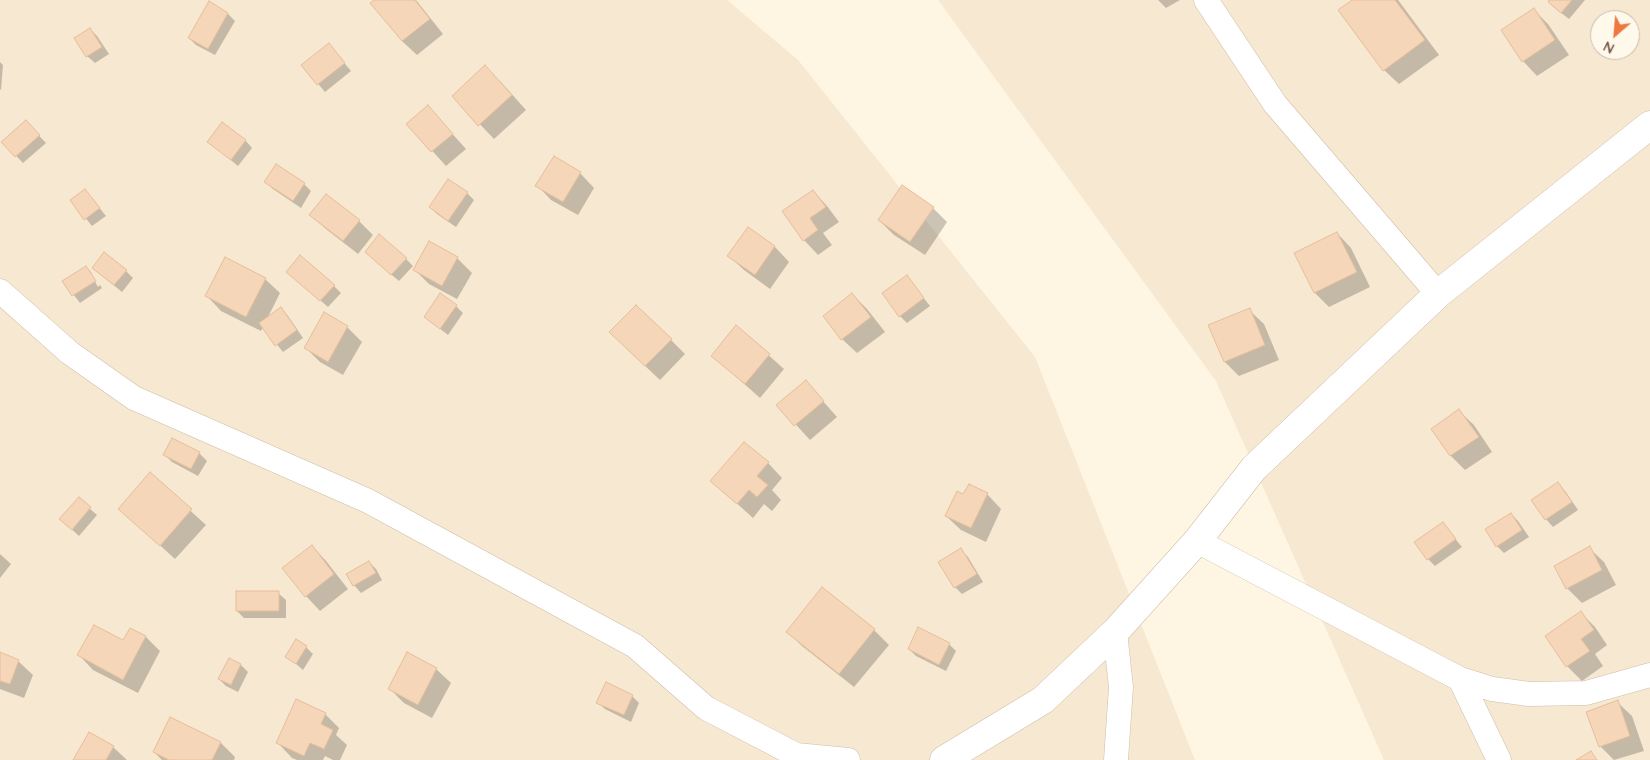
<!DOCTYPE html>
<style>
body{margin:0}
#map{position:relative;width:1650px;height:760px;overflow:hidden;background:#fef6e3;font-family:Quicksand,sans-serif}
canvas{display:block}
.north{position:absolute;left:1590px;top:10px;width:50px;height:50px;box-sizing:border-box;background:#fff9eb;border:1px solid #c9bba9;border-radius:50%;rotate:207deg;font-size:14px;font-weight:700;line-height:20px;text-align:center;color:#775d47}
.north::after{content:'';display:block;margin:auto;width:18px;height:22px;background:#ef7740;clip-path:polygon(50% 0,100% 100%,50% 72%,0 100%)}
</style>
<div id="map">
<canvas width="1650" height="760"></canvas>
<div class="north">N</div>
</div>
<script>
const g = document.querySelector('canvas').getContext('2d');
g.lineJoin = 'round';
function fill(path, color) {
  g.fillStyle = color;
  g.fill(path, 'evenodd');
}
function toPath(rows) {
  const path = new Path2D();
  for (const r of rows) {
    path.moveTo(r[0], r[1]);
    for (let i = 2; i < r.length; i += 2) path.lineTo(r[i], r[i + 1]);
  }
  return path;
}
function strokePath(path, color, width, dash) {
  g.strokeStyle = color;
  g.lineWidth = width;
  g.lineCap = dash ? 'butt' : 'round';
  g.setLineDash(dash || []);
  g.stroke(path);
}
const residential = toPath([
 [0,0,727,0,798,60,1035,357,1195,760,0,760],
 [938,0,1650,0,1650,760,1384,760,1216,381],
 [1600,20,1630,20,1630,50,1600,50]
]);
const shadow = toPath([
 [376,0,416,0,443,34,417,55,402,41],
 [1158,0,1180,0,1166,8],
 [1354,0,1398,0,1439,55,1399,84,1384,70],
 [1551,0,1585,0,1569,19,1556,9],
 [1534,10,1548,24,1569,55,1537,76,1523,61],
 [228,14,235,21,215,55,196,45,189,38],
 [90,29,97,36,109,54,95,63,87,56],
 [329,45,351,71,325,92,303,66],
 [0,62,3,65,1,90,0,89],
 [500,81,526,110,494,139,454,97],
 [428,107,466,149,446,166,408,124],
 [26,122,46,143,23,163,3,142],
 [245,140,252,148,238,166,209,142],
 [580,173,594,188,578,215,551,200,537,185],
 [266,182,304,184,311,191,301,208,273,189],
 [85,190,106,216,92,226,71,200],
 [813,191,827,206,839,222,823,233,832,245,818,255,804,240],
 [467,193,474,200,456,227,437,214,430,207],
 [933,208,947,222,925,255,894,235,879,220],
 [311,215,359,221,373,235,358,254,326,229],
 [748,229,775,247,789,262,770,289,744,270,729,256],
 [1337,233,1351,248,1370,287,1329,307,1315,293],
 [457,258,472,273,457,299,429,284,415,270],
 [373,259,406,259,413,266,399,281],
 [86,267,92,273,90,273,98,287,100,285,102,288,80,303,64,282],
 [93,268,126,271,133,278,122,292],
 [907,277,930,306,907,323,900,316],
 [295,278,334,286,341,293,328,307],
 [265,279,280,293,267,319,281,309,288,316,303,338,283,352,263,327,261,331,221,311,207,296],
 [852,294,867,309,885,332,857,353,842,339],
 [456,306,463,313,448,335,425,317],
 [1249,310,1264,324,1279,360,1239,376,1225,362,1210,326],
 [324,314,347,327,362,342,343,375,320,362,306,348],
 [737,327,784,369,760,398,713,356],
 [671,340,685,354,660,380,625,347],
 [806,382,837,417,810,440,778,405],
 [1459,411,1474,425,1492,452,1465,470,1451,456,1433,429],
 [173,439,199,453,207,461,198,476,172,462,165,455],
 [768,463,782,478,772,490,781,500,772,511,764,504,753,518,712,481],
 [150,474,206,525,175,559,120,509],
 [1558,484,1565,491,1578,510,1553,527,1546,519],
 [987,494,1001,509,986,542,961,530,946,516,964,496],
 [79,499,97,515,79,536,68,526],
 [1511,514,1518,521,1529,537,1504,553,1497,546],
 [1443,524,1462,547,1435,566,1428,559],
 [312,546,326,561,348,589,320,611,306,596],
 [1589,548,1604,562,1616,585,1582,603,1567,588],
 [961,550,968,557,983,582,962,594,955,587],
 [0,554,11,564,0,578],
 [369,562,376,569,382,580,361,593,354,585],
 [822,589,874,630,889,645,854,687,802,646,788,632],
 [278,593,286,600,286,618,244,618,237,611],
 [1581,613,1595,627,1607,645,1595,654,1603,666,1582,681,1567,666,1547,637],
 [146,637,160,651,138,693,93,670,79,655],
 [949,644,956,651,946,671,916,656,909,649],
 [306,647,313,654,303,670,287,656],
 [0,654,18,661,33,675,24,698,0,689],
 [229,660,241,665,248,672,238,692,226,686,219,679],
 [436,669,451,683,432,718,404,703,390,689],
 [632,696,639,703,631,722,605,709,598,702],
 [1617,702,1632,716,1644,751,1614,760,1600,746],
 [325,714,339,728,336,735,347,745,340,760,333,760,325,756,323,760,297,760,292,758,278,743],
 [221,743,235,757,234,760,162,760,154,752],
 [113,747,127,760,74,760]
]);
const building = toPath([
 [374,0,415,0,430,19,402,41,370,3,374,0],
 [1352,0,1395,0,1425,40,1383,71,1338,10,1352,0],
 [1549,0,1572,0,1561,13,1548,2,1549,0],
 [209,1,228,13,208,49,188,38,209,1],
 [1534,8,1555,40,1522,62,1501,30,1534,8],
 [90,28,102,47,86,57,74,38,90,28],
 [329,43,345,63,317,85,301,65,329,43],
 [485,65,512,95,478,126,452,96,485,65],
 [428,105,453,134,431,152,406,124,428,105],
 [26,120,40,135,15,157,1,142,26,120],
 [222,122,246,140,231,160,207,142,222,122],
 [554,156,581,172,563,202,535,186,554,156],
 [276,164,305,183,293,201,264,182,276,164],
 [448,179,468,192,448,221,429,207,448,179],
 [902,185,934,207,910,242,878,220,902,185],
 [85,189,100,208,84,220,70,200,85,189],
 [813,190,826,207,810,218,818,230,803,241,782,211,813,190],
 [326,194,360,220,343,241,309,215,326,194],
 [748,227,775,246,755,275,727,256,748,227],
 [1337,232,1357,272,1314,293,1294,253,1337,232],
 [379,234,407,258,391,275,365,252,379,234],
 [429,241,458,257,442,286,413,270,429,241],
 [104,252,127,270,114,285,92,268,104,252],
 [300,255,335,285,320,301,286,272,300,255],
 [225,257,266,278,246,317,205,296,225,257],
 [86,266,96,281,72,296,62,281,86,266],
 [907,275,924,298,899,317,882,293,907,275],
 [440,293,457,305,440,329,424,317,440,293],
 [852,293,871,317,841,340,823,316,852,293],
 [636,305,672,339,645,366,609,332,636,305],
 [281,307,297,330,275,346,259,323,281,307],
 [1250,308,1265,345,1224,362,1208,325,1250,308],
 [324,312,348,326,328,362,304,348,324,312],
 [736,325,770,354,745,384,711,356,736,325],
 [806,380,824,401,794,426,776,405,806,380],
 [1459,409,1479,437,1450,456,1431,429,1459,409],
 [172,438,200,452,191,469,163,455,172,438],
 [744,442,769,462,757,476,768,485,757,497,749,490,737,504,710,481,744,442],
 [150,472,192,509,160,546,118,509,150,472],
 [1558,482,1572,502,1545,520,1531,500,1558,482],
 [969,484,988,493,971,528,945,516,957,491,963,494,969,484],
 [79,497,91,507,72,530,59,519,79,497],
 [1511,513,1522,530,1496,547,1485,529,1511,513],
 [1443,522,1456,539,1427,560,1414,542,1443,522],
 [312,545,334,574,305,597,282,568,312,545],
 [1590,546,1602,570,1566,589,1554,566,1590,546],
 [961,548,977,574,954,588,938,562,961,548],
 [369,561,376,573,353,586,346,574,369,561],
 [822,587,875,629,839,674,786,632,822,587],
 [236,591,279,591,279,611,236,611,236,591],
 [1581,611,1594,630,1581,639,1590,651,1566,667,1545,636,1581,611],
 [94,625,123,640,130,628,146,636,123,680,77,655,94,625],
 [918,627,950,643,939,665,908,649,918,627],
 [296,639,307,646,296,664,285,657,296,639],
 [0,652,19,660,10,684,0,681,0,652],
 [407,652,437,668,418,705,388,689,407,652],
 [229,658,241,664,231,685,218,679,229,658],
 [606,682,633,695,624,715,596,703,606,682],
 [296,699,326,713,321,724,333,730,324,749,310,743,304,756,276,743,296,699],
 [1618,700,1630,736,1599,747,1586,712,1618,700],
 [170,717,221,742,212,760,169,760,153,752,170,717],
 [89,732,114,746,106,760,73,760,89,732],
 [1591,751,1597,760,1576,760,1591,751]
]);
const minor = toPath([
 [1206,0,1275,104,1438,294],
 [0,291,70,353,134,398,368,501,635,646,706,708,796,755,848,760],
 [1197,541,1460,679,1492,689,1529,694,1586,693,1650,675],
 [1115,632,1121,687,1116,760],
 [1460,679,1499,760]
]);
const tertiary = toPath([
 [944,760,1043,700,1115,632,1197,541,1254,468,1438,294,1650,125]
]);
fill(residential, '#f6e8d1');
fill(shadow, '#0003');
fill(building, '#f5d6b9');
strokePath(building, '#e8be98', 1);
strokePath(minor, '#d0bea9', 25);
strokePath(tertiary, '#d0bea9', 29);
strokePath(minor, '#fff', 24);
strokePath(tertiary, '#fff', 28);
</script>
